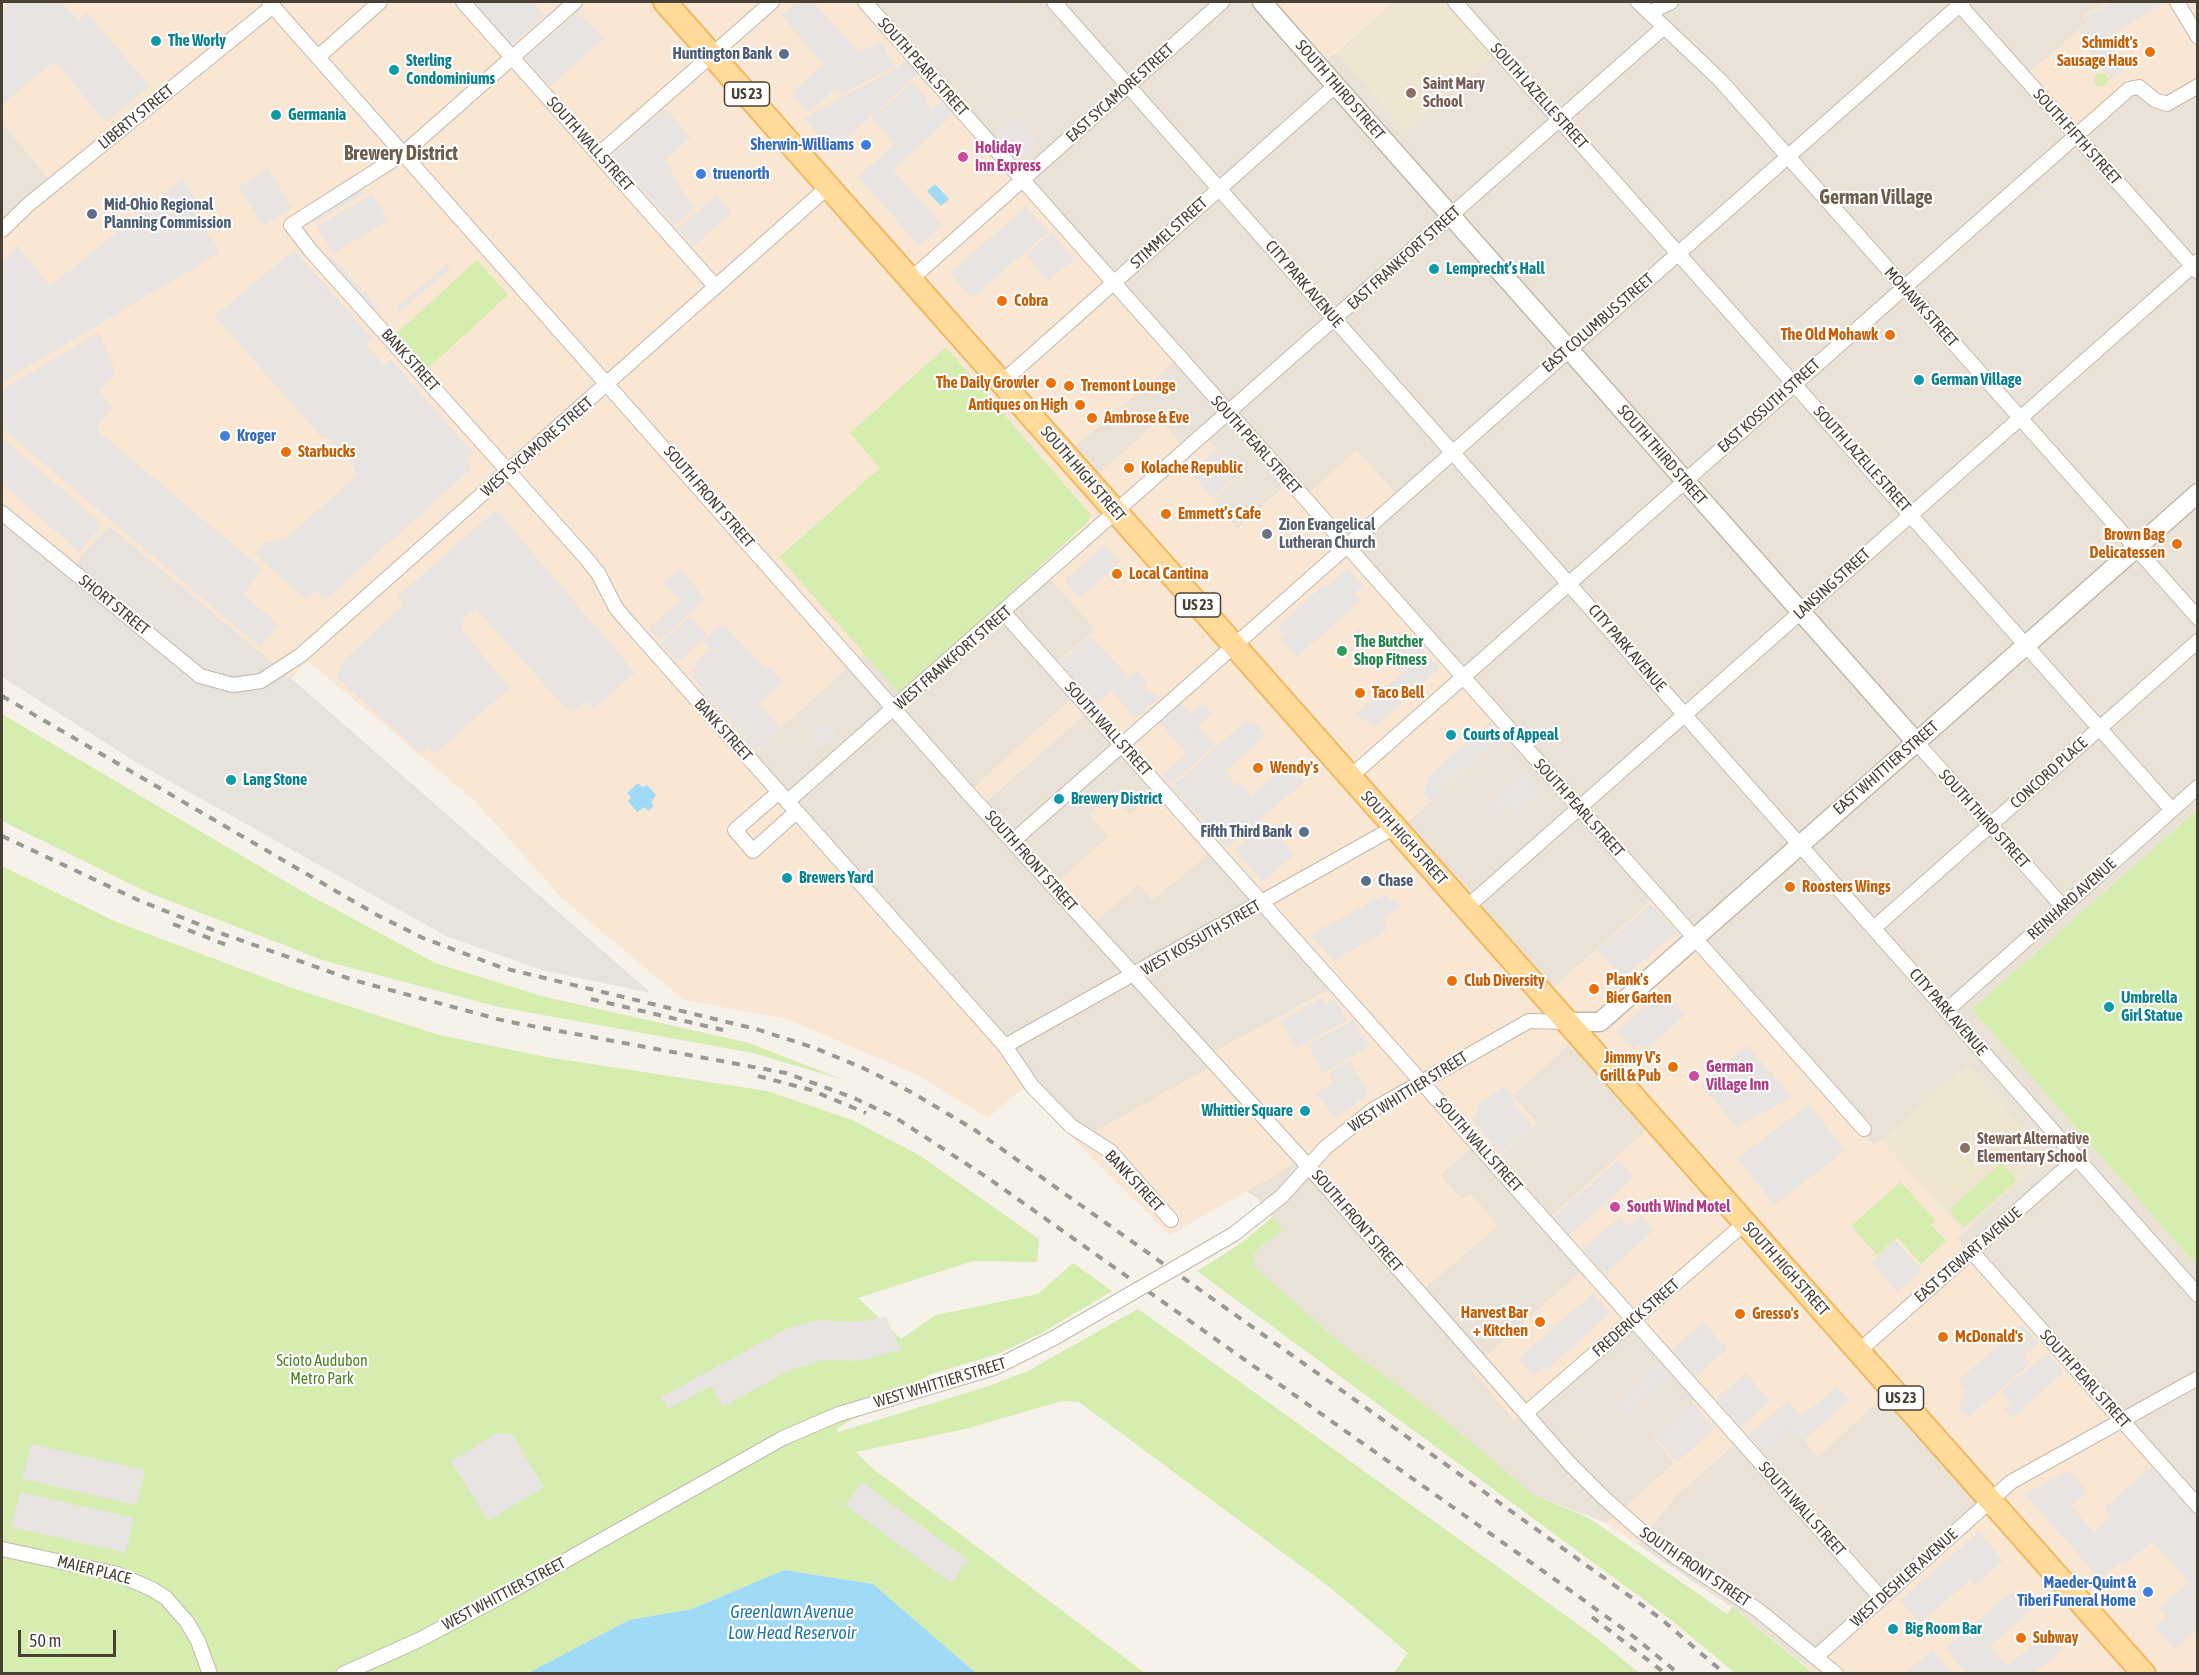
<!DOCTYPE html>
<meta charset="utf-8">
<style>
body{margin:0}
#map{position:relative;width:2199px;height:1675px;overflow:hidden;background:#f6f1e9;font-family:"Asap Condensed",sans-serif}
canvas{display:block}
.frame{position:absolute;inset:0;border:3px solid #4a4136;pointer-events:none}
.scale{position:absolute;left:18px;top:1630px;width:98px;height:27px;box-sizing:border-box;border:3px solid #4a4136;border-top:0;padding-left:8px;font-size:18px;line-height:21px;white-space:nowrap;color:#4a4136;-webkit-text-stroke:4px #fff;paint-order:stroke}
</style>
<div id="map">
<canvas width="2199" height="1675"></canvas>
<div class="frame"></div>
<div class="scale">50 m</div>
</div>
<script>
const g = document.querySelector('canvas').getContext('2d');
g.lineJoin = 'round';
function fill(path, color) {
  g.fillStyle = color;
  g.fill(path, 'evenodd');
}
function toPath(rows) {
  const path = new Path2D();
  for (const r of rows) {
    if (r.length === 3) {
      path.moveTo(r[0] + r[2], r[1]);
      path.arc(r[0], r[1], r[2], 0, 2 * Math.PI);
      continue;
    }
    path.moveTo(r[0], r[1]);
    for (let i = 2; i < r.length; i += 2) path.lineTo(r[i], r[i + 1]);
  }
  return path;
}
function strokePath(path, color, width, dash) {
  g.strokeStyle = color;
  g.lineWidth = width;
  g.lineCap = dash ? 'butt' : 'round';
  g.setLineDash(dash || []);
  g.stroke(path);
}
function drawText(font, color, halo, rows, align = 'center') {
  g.font = font + ' "Asap Condensed",sans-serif';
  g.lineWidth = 4.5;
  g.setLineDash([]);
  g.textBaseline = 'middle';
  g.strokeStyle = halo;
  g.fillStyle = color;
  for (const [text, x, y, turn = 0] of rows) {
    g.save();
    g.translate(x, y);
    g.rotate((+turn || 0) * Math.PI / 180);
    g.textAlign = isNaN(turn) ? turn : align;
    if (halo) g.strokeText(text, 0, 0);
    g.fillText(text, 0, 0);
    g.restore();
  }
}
const residential = toPath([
 [864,2,1260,2,1317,66,1336,52,1406,131,1449,2,2107,2,2083,15,2087,23,2027,75,2132,85,2197,83,2197,810,1972,1009,2197,1266,2197,1512,1956,1239,2048,1156,1881,1140,1874,1145,1657,896,1541,999,1397,831,1303,498,1288,483,1237,530,1213,500,1239,476,1187,451,1091,481,1067,453,1178,358],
 [2,123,50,180,2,231],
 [1040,567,1095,629,1077,694,970,791,982,805,1091,709,1159,787,1109,836,1089,927,1139,884,1152,900,1214,849,1336,986,1208,1055,1216,1064,1077,1142,747,758,864,653,897,690,985,617],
 [1579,1036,1656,1122,1633,1319,1699,1395,1674,1464,1607,1523,1534,1495,1446,1421,1339,1342,1255,1267,1253,1253,1283,1230,1258,1199,1246,1191,1300,1160,1418,1294,1471,1193,1462,1200,1440,1175,1477,1143,1537,1123,1512,1096],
 [1892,1389,1987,1500,1805,1665,1732,1607,1637,1544,1676,1496,1740,1439,1792,1426]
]);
const commercial = toPath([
 [2,2,864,2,1179,358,1067,453,1091,481,1160,419,1187,451,1204,435,1239,476,1214,500,1238,530,1289,483,1303,498,1357,450,1399,497,1346,547,1509,732,1398,831,1541,999,1657,895,1873,1145,1881,1140,1963,1232,1957,1239,2197,1512,2197,1673,1813,1673,1805,1665,1987,1500,1892,1389,1818,1457,1792,1427,1757,1459,1739,1439,1676,1496,1637,1544,1607,1523,1674,1464,1653,1437,1698,1396,1632,1319,1514,1421,1471,1369,1586,1267,1546,1221,1655,1122,1579,1036,1512,1096,1537,1124,1494,1163,1476,1143,1440,1175,1462,1200,1471,1193,1498,1226,1418,1294,1300,1161,1169,1235,1077,1142,1215,1064,1207,1056,1336,986,1215,849,1152,900,1139,884,1089,928,1053,886,1109,836,1089,815,1111,794,1130,814,1159,787,1091,709,981,805,970,791,1077,694,1052,666,1095,629,1040,567,1087,524,1091,515,946,347,881,468,779,556,864,653,747,758,1029,1083,988,1118,918,1075,788,1019,684,1000,562,898,475,801,308,661,291,678,109,526,74,564,2,504,2,231,50,180,2,123],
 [1260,2,1393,2,1317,66],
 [2107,2,2197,2,2197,83,2167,100,2132,86,2077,131,2027,75,2087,23,2082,15]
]);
const industrial = toPath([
 [2,504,74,564,109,526,291,678,651,993,542,970,446,936,139,764,2,677]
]);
const education = toPath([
 [1393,2,1449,2,1495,54,1406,132,1336,52],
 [1967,1064,2049,1156,1963,1232,1881,1140]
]);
const green = toPath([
 [2101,80,7],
 [477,260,508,295,428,368,396,334],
 [946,347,1091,515,1087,523,985,617,904,691,897,691,779,557,880,468,850,433],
 [2,714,298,889,435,963,541,996,749,1043,844,1080,753,1053,499,1007,325,961,147,892,2,821],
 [2197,810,2197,1266,1972,1009],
 [2,866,114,921,292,988,439,1035,546,1057,767,1091,852,1120,919,1155,1039,1239,1037,1262,973,1261,858,1298,901,1339,936,1315,1038,1294,1073,1263,1112,1291,1040,1334,995,1355,931,1374,836,1429,838,1432,986,1387,1028,1371,1138,1309,1597,1638,1639,1673,1394,1673,1408,1653,1328,1586,1079,1402,1062,1401,965,1429,856,1452,872,1468,1145,1673,976,1673,873,1584,784,1570,692,1609,629,1620,528,1673,2,1673],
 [2001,1163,2017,1180,1964,1227,1949,1210],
 [1901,1182,1935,1221,1931,1225,1946,1241,1921,1264,1897,1237,1877,1255,1851,1226],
 [1273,1217,1283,1230,1253,1253,1255,1267,1339,1342,1446,1421,1534,1495,1589,1518,1727,1614,1732,1607,1813,1673,1735,1673,1670,1619,1197,1271,1240,1244]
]);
const parking = toPath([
 [12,2,61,2,78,20,87,13,150,86,106,122,55,61,2,104,2,11],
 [472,2,533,2,545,15,510,45],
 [798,2,813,2,860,53,881,42,894,66,842,94,838,87,808,112,792,93,823,64,781,15],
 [995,2,1019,2,1005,13],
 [2113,2,2160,2,2162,5,2103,39,2127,66,2112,80,2088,50,2093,46,2079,31,2089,23,2085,17],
 [578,12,604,38,550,86,525,58],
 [908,61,919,73,832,151,804,118],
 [913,82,927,99,927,104,932,110,942,102,953,115,893,170,942,225,919,245,858,177,895,144,872,118],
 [665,108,691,137,665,160,684,194,695,207,675,225,612,156],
 [1015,114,1039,142,1018,161,994,133],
 [268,169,292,208,263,226,239,187],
 [182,179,203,208,196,215,219,250,216,252,217,254,2,382,2,265,17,245,50,287],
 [362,189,365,193,314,223,311,220],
 [372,194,388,220,333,254,317,227],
 [716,196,731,213,693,246,678,228],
 [1026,207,1048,232,972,298,950,273],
 [1052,233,1074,259,1048,281,1026,255],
 [294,250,372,338,365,344,384,365,391,360,473,453,465,460,472,468,325,600,315,590,306,599,255,554,264,543,286,539,357,475,350,461,331,440,321,437,215,316],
 [331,256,378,308,375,312,327,259],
 [447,264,451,268,399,312,396,308],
 [98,333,116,371,100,392,114,408,98,424,100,433,262,569,244,594,278,625,260,647,2,428,2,390],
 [2,438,102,524,79,552,2,483],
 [1216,450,1238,475,1213,498,1190,472],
 [496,510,635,673,593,709,587,701,573,711,563,705,476,609,464,617,460,628,510,688,435,753,428,747,421,753,336,677,344,660,404,604,397,597],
 [1105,545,1120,562,1080,597,1065,580],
 [1348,568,1363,585,1355,593,1361,600,1297,657,1280,638,1285,634,1278,627,1325,584,1328,586],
 [681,570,705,599,660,640,649,628,680,601,663,581],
 [690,616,707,635,678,662,661,643],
 [723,624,766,670,770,667,783,682,759,704,783,730,757,753,689,674,697,666,694,663,710,650,703,641],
 [1404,629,1439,668,1374,727,1355,714,1405,671,1383,648],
 [1090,636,1128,676,1097,704,1060,662],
 [1137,671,1146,681,1144,688,1160,697,1135,718,1112,692],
 [1181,703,1190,714,1203,703,1212,713,1198,726,1215,745,1170,785,1162,776,1187,753,1159,722],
 [826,718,839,732,819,750,807,735],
 [1245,721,1256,724,1266,735,1225,771,1236,785,1239,783,1251,796,1281,769,1305,781,1227,847,1172,787],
 [1490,722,1502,737,1430,801,1423,794,1430,774],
 [1525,771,1544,794,1517,817,1508,807,1495,819,1483,806],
 [1267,823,1294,855,1262,882,1235,850],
 [1384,895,1402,906,1385,916,1386,931,1333,961,1310,935],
 [1651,904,1676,932,1623,978,1598,950],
 [1663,990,1685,1015,1645,1050,1640,1044,1634,1049,1617,1031],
 [1322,998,1326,1004,1335,999,1347,1020,1296,1048,1281,1021],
 [1353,1020,1369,1047,1323,1073,1308,1045],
 [1747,1045,1792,1097,1737,1127,1701,1085],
 [1350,1061,1368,1094,1336,1118,1316,1093,1334,1083,1329,1073],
 [1505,1085,1515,1103,1513,1105,1533,1127,1501,1154,1471,1117,1479,1111,1476,1107],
 [1809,1104,1845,1151,1774,1205,1738,1158],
 [1619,1160,1634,1177,1568,1236,1552,1218],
 [1641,1215,1654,1230,1605,1274,1583,1249,1620,1217,1629,1226],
 [1895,1240,1922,1270,1897,1292,1871,1262],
 [1593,1293,1610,1313,1546,1370,1543,1367,1533,1375,1518,1359],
 [886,1317,901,1350,859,1361,822,1360,790,1370,723,1407,711,1386,668,1409,661,1397,790,1327,820,1320,854,1322],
 [1703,1322,1727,1349,1695,1377,1671,1350],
 [2022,1324,2038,1343,2024,1356,2030,1363,1969,1417,1959,1409,1965,1391,1959,1380],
 [2047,1353,2064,1372,2012,1418,2004,1410,2011,1403,2001,1392],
 [1660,1364,1671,1376,1626,1416,1615,1403],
 [1746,1373,1770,1401,1741,1427,1716,1399],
 [1837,1386,1849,1400,1800,1443,1789,1431,1764,1453,1749,1435,1788,1401,1802,1417],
 [1692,1403,1715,1428,1677,1462,1654,1436],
 [498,1433,510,1434,515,1439,544,1487,488,1521,451,1461],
 [31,1444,145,1470,137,1505,22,1479],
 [2152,1466,2197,1518,2197,1629,2175,1649,2155,1627,2166,1617,2159,1609,2189,1582,2152,1541,2123,1566,2119,1563,2100,1579,2025,1494,2069,1470,2087,1491,2071,1506,2094,1532,2111,1517,2104,1508],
 [862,1482,968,1560,951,1583,845,1505],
 [20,1492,134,1518,126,1553,11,1527],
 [1979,1532,2003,1561,1975,1585,1970,1580,1920,1623,1900,1600],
 [2027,1591,2038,1604,1989,1646,2007,1667,2047,1633,2062,1650,2034,1673,1966,1673,1945,1649,2011,1592,2018,1599],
 [1932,1650,1952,1673,1905,1673]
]);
const water = toPath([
 [935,184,949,199,941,206,927,191],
 [638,783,642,787,647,785,656,795,651,802,654,806,648,811,645,807,637,812,628,801,631,797,627,793],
 [784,1570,873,1584,976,1673,528,1673,629,1620,692,1609]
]);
const minor = toPath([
 [269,2,970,795,1309,1167,1570,1464,1604,1498,1640,1530,1676,1557,1758,1610,1836,1674],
 [463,2,715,286],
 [575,2,404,153,291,225,311,251,585,557,598,573,616,608,627,621,1005,1046,1032,1086,1071,1126,1110,1151,1171,1220],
 [865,2,1864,1129],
 [1054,2,2198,1295],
 [1455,2,2172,810],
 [1638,2,1720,80,2198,618],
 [1957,2,2197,271],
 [2177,2,2198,37],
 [1649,13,1671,2],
 [318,57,380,2],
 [599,154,772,2],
 [2,230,29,204,273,6],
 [910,280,1222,2],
 [1002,382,1336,85],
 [2,513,200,676,233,685,261,681,301,655,829,186],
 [1004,613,1881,1598],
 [1916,742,2063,907],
 [1350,777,2129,89,2139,87,2155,100,2167,104,2198,86],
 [779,792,735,830,753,851,796,812],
 [787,802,1664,27],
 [1013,841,1963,2],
 [1467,907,2198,261],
 [1874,928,2198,641],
 [1946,1011,2198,787],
 [1005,1046,1395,827],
 [1234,1234,1282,1196,1326,1147,1374,1109,1529,1021,1568,1022],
 [1972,1252,2198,1506],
 [1859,1351,2077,1158],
 [1526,1413,1745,1223],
 [2,1549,117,1574,152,1589,166,1598,187,1622,198,1641,210,1674],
 [1817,1656,2011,1482,2198,1378],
 [343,1674,419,1640,508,1593,783,1438,839,1414,994,1368,1054,1338]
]);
const tertiary = toPath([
 [1262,2,1916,742],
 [1568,1022,1600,1022,2198,493]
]);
const primary = toPath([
 [665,2,2144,1674]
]);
const rail = toPath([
 [2,696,377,915,423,938,503,968,756,1029,812,1047,861,1067,911,1092,975,1130,1448,1466,1660,1618,1725,1674],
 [2,836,138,900,223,934,353,980,505,1021,786,1073,854,1098,896,1118,988,1178,1560,1583,1633,1636,1679,1674],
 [173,924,229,946],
 [591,999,723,1030],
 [758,1076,811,1090,866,1113],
 [1592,1617,1666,1674]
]);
const minorBridge = toPath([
 [1054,1338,1234,1234]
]);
const markers = [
 [156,41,6,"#0f9aa8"],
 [2150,52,6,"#e8710a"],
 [784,54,6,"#5c6f8a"],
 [394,70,6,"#0f9aa8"],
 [1411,93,6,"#8d6e63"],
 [276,115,6,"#0f9aa8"],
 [866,145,6,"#3f7fe0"],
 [963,157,6,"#d1479c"],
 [701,174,6,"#3f7fe0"],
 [92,214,6,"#5c6f8a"],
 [1434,269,6,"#0f9aa8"],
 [1002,301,6,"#e8710a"],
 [1890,335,6,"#e8710a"],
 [1919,380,6,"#0f9aa8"],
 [1051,383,6,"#e8710a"],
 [1069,386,6,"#e8710a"],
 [1080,405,6,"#e8710a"],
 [1092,418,6,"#e8710a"],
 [225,436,6,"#3f7fe0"],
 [286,452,6,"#e8710a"],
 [1129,468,6,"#e8710a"],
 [1166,514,6,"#e8710a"],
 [1267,534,6,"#6b7280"],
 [2177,544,6,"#e8710a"],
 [1117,574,6,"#e8710a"],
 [1342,651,6,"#2e9e5b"],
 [1360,693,6,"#e8710a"],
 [1451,735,6,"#0f9aa8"],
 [1258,768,6,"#e8710a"],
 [231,780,6,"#0f9aa8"],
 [1059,799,6,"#0f9aa8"],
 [1304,832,6,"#5c6f8a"],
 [787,878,6,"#0f9aa8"],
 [1366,881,6,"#5c6f8a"],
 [1790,887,6,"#e8710a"],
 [1452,981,6,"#e8710a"],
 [1594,989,6,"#e8710a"],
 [2109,1007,6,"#0f9aa8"],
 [1673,1067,6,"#e8710a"],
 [1694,1076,6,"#d1479c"],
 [1305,1111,6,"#0f9aa8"],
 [1965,1148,6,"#8d6e63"],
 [1615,1207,6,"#d1479c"],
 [1740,1314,6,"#e8710a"],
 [1540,1322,6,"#e8710a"],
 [1943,1337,6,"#e8710a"],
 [2148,1592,6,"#3f7fe0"],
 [1893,1629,6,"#0f9aa8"],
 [2021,1638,6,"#e8710a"]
];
const shields = [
 [747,94,45],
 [1198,605,45],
 [1901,1398,45]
];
const shieldNames = [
 ["US 23",747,94],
 ["US 23",1198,605],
 ["US 23",1901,1398]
];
const cultureNames = [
 ["The Worly",168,41],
 ["Sterling",406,61],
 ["Condominiums",406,79],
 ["Germania",288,115],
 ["Lemprecht’s Hall",1446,269],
 ["German Village",1931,380],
 ["Courts of Appeal",1463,735],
 ["Lang Stone",243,780],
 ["Brewery District",1071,799],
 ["Brewers Yard",799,878],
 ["Umbrella",2121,998],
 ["Girl Statue",2121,1016],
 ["Whittier Square",1293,1111,"right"],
 ["Big Room Bar",1905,1629]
];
const foodNames = [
 ["Schmidt's",2138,43,"right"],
 ["Sausage Haus",2138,61,"right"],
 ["Cobra",1014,301],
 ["The Old Mohawk",1878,335,"right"],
 ["The Daily Growler",1039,383,"right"],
 ["Tremont Lounge",1081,386],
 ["Antiques on High",1068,405,"right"],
 ["Ambrose & Eve",1104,418],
 ["Starbucks",298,452],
 ["Kolache Republic",1141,468],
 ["Emmett’s Cafe",1178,514],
 ["Brown Bag",2165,535,"right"],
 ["Delicatessen",2165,553,"right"],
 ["Local Cantina",1129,574],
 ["Taco Bell",1372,693],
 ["Wendy's",1270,768],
 ["Roosters Wings",1802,887],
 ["Plank's",1606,980],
 ["Bier Garten",1606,998],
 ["Club Diversity",1464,981],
 ["Jimmy V's",1661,1058,"right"],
 ["Grill & Pub",1661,1076,"right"],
 ["Harvest Bar",1528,1313,"right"],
 ["+ Kitchen",1528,1331,"right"],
 ["Gresso's",1752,1314],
 ["McDonald's",1955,1337],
 ["Subway",2033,1638]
];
const serviceNames = [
 ["Huntington Bank",772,54],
 ["Mid-Ohio Regional",104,205,"left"],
 ["Planning Commission",104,223,"left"],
 ["Fifth Third Bank",1292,832],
 ["Chase",1378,881,"left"]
];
const streetNames = [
 ["SOUTH PEARL STREET",923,67,48],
 ["SOUTH THIRD STREET",1340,90,49],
 ["EAST SYCAMORE STREET",1120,93,-42],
 ["SOUTH LAZELLE STREET",1539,96,48],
 ["LIBERTY STREET",136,117,-39],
 ["SOUTH FIFTH STREET",2077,137,48],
 ["SOUTH WALL STREET",590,144,48],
 ["STIMMEL STREET",1169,233,-42],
 ["EAST FRANKFORT STREET",1404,258,-42],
 ["CITY PARK AVENUE",1304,284,49],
 ["MOHAWK STREET",1921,307,48],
 ["EAST COLUMBUS STREET",1598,323,-41],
 ["BANK STREET",410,360,48],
 ["EAST KOSSUTH STREET",1769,406,-42],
 ["SOUTH PEARL STREET",1256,445,48],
 ["WEST SYCAMORE STREET",537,447,-41],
 ["SOUTH THIRD STREET",1662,455,49],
 ["SOUTH LAZELLE STREET",1862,459,48],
 ["SOUTH HIGH STREET",1083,474,49],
 ["SOUTH FRONT STREET",709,497,49],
 ["LANSING STREET",1832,584,-42],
 ["SHORT STREET",114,605,39],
 ["CITY PARK AVENUE",1627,648,49],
 ["WEST FRANKFORT STREET",953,658,-41],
 ["SOUTH WALL STREET",1108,729,48],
 ["BANK STREET",723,730,48],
 ["EAST WHITTIER STREET",1886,768,-41],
 ["CONCORD PLACE",2049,773,-42],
 ["SOUTH PEARL STREET",1579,808,48],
 ["SOUTH THIRD STREET",1984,819,48],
 ["SOUTH HIGH STREET",1404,838,48],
 ["SOUTH FRONT STREET",1031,861,48],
 ["REINHARD AVENUE",2072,899,-42],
 ["WEST KOSSUTH STREET",1201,938,-30],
 ["CITY PARK AVENUE",1948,1012,49],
 ["WEST WHITTIER STREET",1408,1092,-32],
 ["SOUTH WALL STREET",1479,1145,48],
 ["BANK STREET",1134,1181,47],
 ["SOUTH FRONT STREET",1357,1221,49],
 ["EAST STEWART AVENUE",1968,1255,-41],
 ["SOUTH HIGH STREET",1786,1269,48],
 ["FREDERICK STREET",1636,1318,-41],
 ["SOUTH PEARL STREET",2085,1379,48],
 ["WEST WHITTIER STREET",940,1383,-17],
 ["SOUTH WALL STREET",1802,1509,48],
 ["SOUTH FRONT STREET",1695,1567,34],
 ["MAIER PLACE",94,1570,14],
 ["WEST DESHLER AVENUE",1904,1578,-42],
 ["WEST WHITTIER STREET",504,1594,-28]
];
const educationNames = [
 ["Saint Mary",1423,84],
 ["School",1423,102],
 ["Stewart Alternative",1977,1139],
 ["Elementary School",1977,1157]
];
const shopNames = [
 ["Sherwin-Williams",854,145],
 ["truenorth",713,174,"left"],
 ["Kroger",237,436,"left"],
 ["Maeder-Quint &",2136,1583],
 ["Tiberi Funeral Home",2136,1601]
];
const hotelNames = [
 ["Holiday",975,148],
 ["Inn Express",975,166],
 ["German",1706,1067],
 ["Village Inn",1706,1085],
 ["South Wind Motel",1627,1207]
];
const worshipNames = [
 ["Zion Evangelical",1279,525],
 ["Lutheran Church",1279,543]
];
const leisureNames = [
 ["The Butcher",1354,642],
 ["Shop Fitness",1354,660]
];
const parkNames = [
 ["Scioto Audubon",322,1361],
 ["Metro Park",322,1379]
];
const waterNames = [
 ["Greenlawn Avenue",792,1612],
 ["Low Head Reservoir",792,1633]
];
const quarterNames = [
 ["Brewery District",401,154],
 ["German Village",1876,198]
];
fill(residential, '#eae2d6');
fill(commercial, '#f9e6d3');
fill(industrial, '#e8e2dd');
fill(education, '#f0e5d1');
fill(green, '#d5edae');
fill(parking, '#e7e4e1');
fill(water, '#a0daf7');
strokePath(minor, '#c2b8aa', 16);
strokePath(tertiary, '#c2b8aa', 21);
strokePath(primary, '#eeb95e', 26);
strokePath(minor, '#fff', 14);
strokePath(tertiary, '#fff', 18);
strokePath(primary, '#ffda98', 22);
strokePath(rail, '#989898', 4, [8, 8]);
strokePath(minorBridge, '#c2b8aa', 16, []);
strokePath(minorBridge, '#fff', 14);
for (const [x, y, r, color] of markers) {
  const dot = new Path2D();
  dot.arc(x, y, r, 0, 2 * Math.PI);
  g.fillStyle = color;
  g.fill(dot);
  strokePath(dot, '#fff', 2);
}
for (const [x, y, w] of shields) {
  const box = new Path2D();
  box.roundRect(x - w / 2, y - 12, w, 24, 4.5);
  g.fillStyle = '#fff';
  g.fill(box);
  strokePath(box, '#4a4136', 1.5);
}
drawText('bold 15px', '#4a4136', null, shieldNames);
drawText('bold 16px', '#0d838f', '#fff', cultureNames, 'left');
drawText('bold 16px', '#c56008', '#fff', foodNames, 'left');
drawText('bold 16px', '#4e5e75', '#fff', serviceNames, 'right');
drawText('16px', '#4a4136', '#fff', streetNames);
drawText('bold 16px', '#785e54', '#fff', educationNames, 'left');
drawText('bold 16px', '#366cbe', '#fff', shopNames, 'right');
drawText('bold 16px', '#b23c85', '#fff', hotelNames, 'left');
drawText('bold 16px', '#5b616d', '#fff', worshipNames, 'left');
drawText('bold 16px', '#27864d', '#fff', leisureNames, 'left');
drawText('16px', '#4e8223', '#fff', parkNames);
drawText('italic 18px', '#2278a6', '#fff', waterNames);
drawText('bold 20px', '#6e5e4c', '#fff', quarterNames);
</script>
